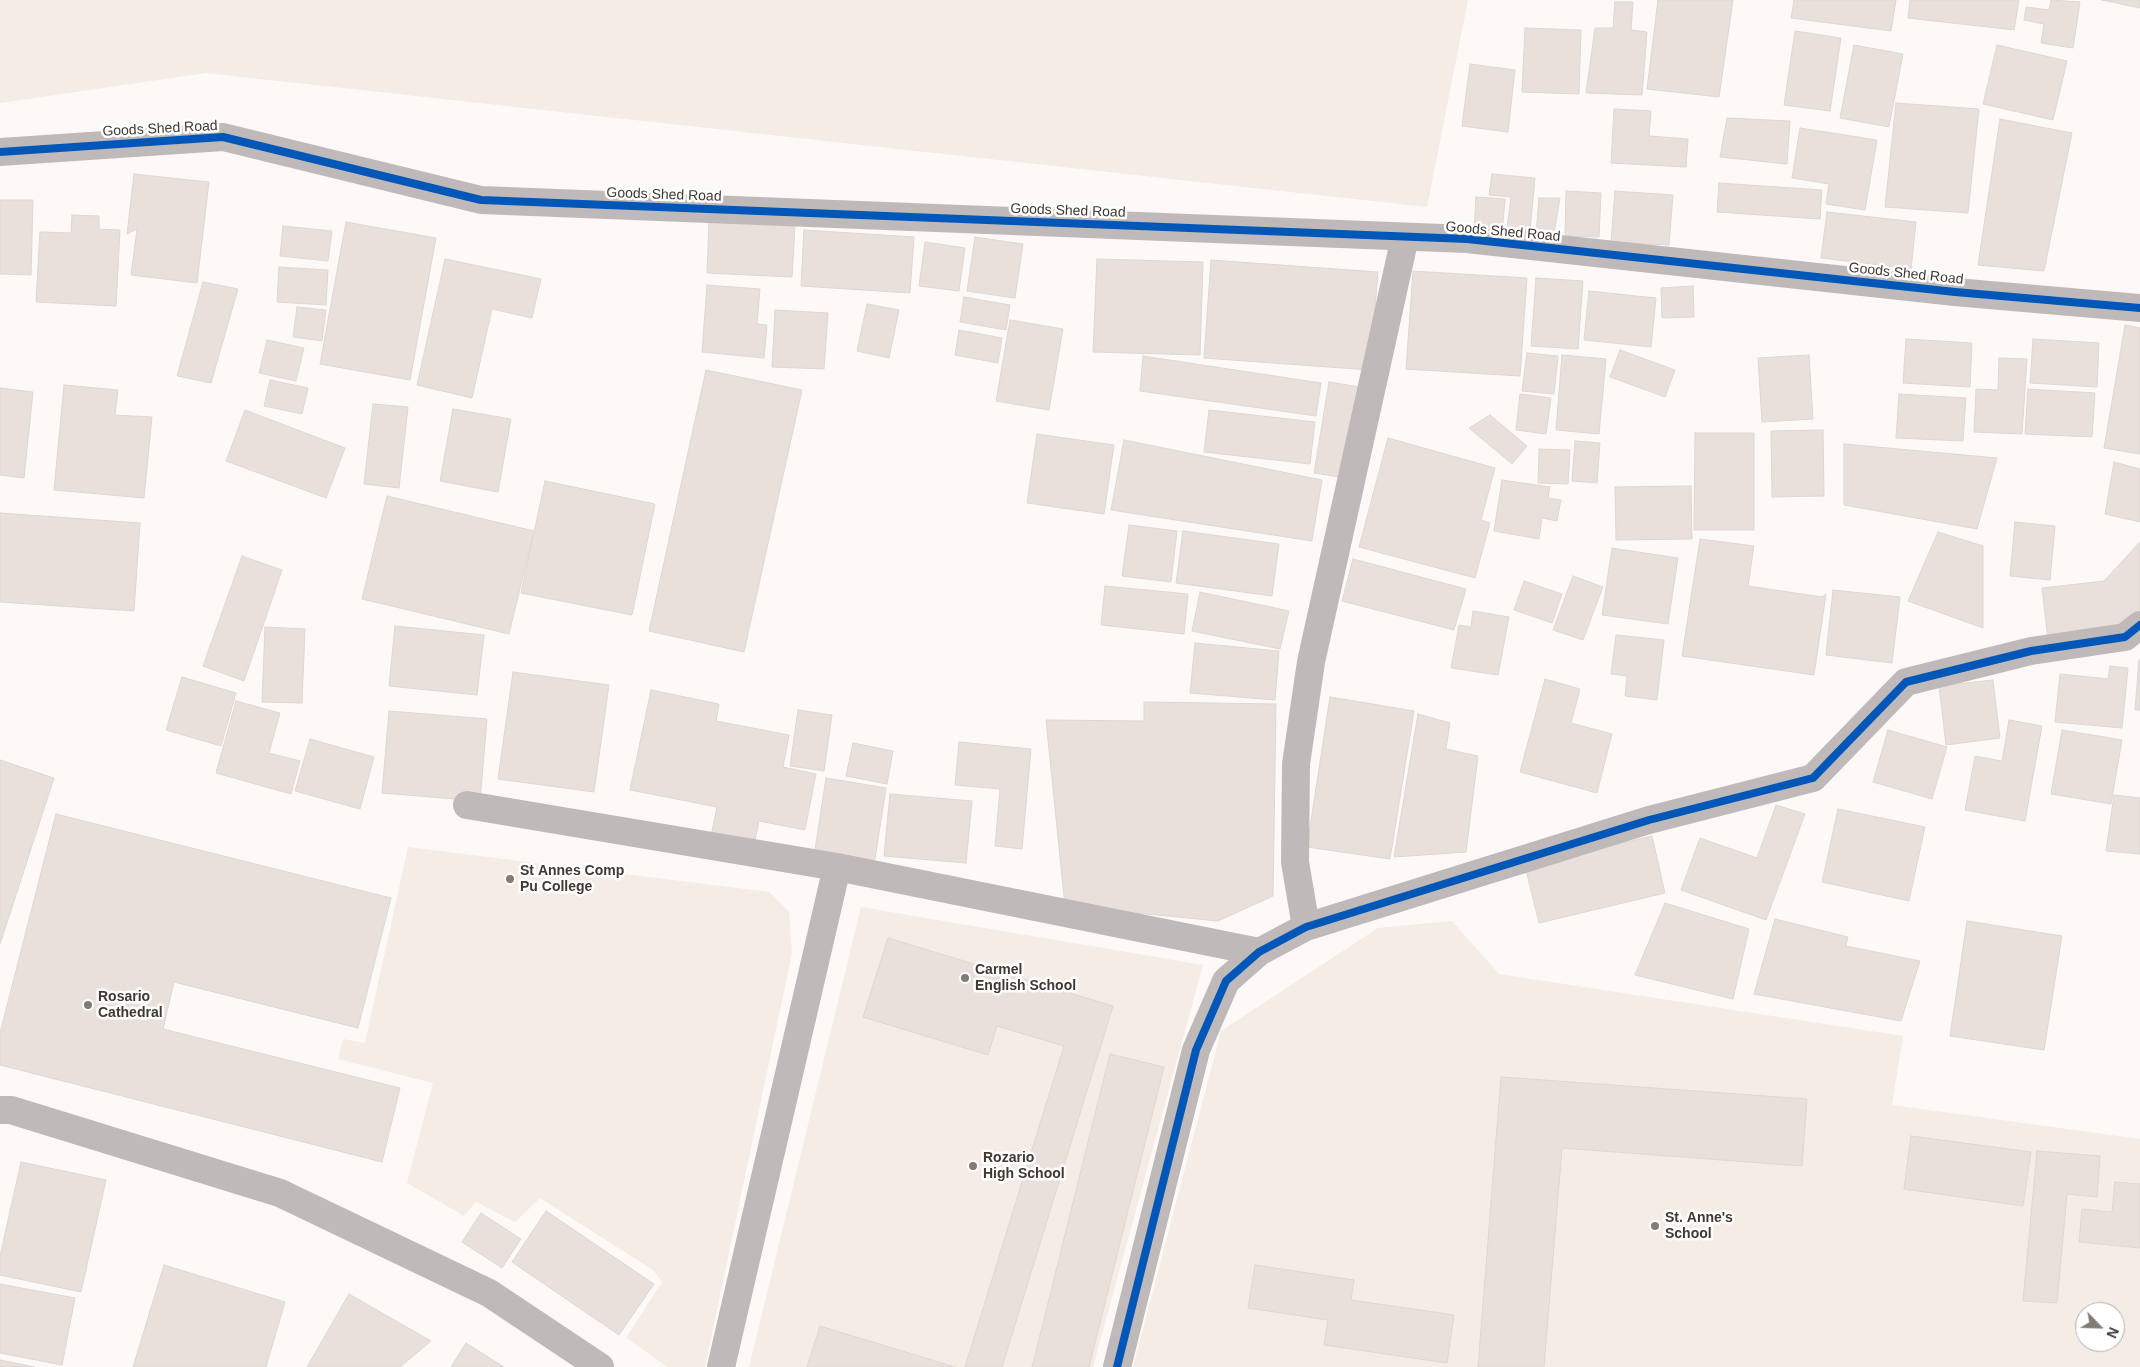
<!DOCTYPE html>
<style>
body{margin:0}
#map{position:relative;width:2140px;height:1367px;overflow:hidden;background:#fcf9f7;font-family:Arial,sans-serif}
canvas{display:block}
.north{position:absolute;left:2075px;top:1302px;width:50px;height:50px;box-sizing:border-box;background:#fff;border:1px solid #b3afad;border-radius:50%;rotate:114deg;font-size:14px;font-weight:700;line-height:20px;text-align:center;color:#413831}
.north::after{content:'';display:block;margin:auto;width:18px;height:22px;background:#827c76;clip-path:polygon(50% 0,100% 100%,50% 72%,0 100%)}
</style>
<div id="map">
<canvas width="2140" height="1367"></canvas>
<div class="north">N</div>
</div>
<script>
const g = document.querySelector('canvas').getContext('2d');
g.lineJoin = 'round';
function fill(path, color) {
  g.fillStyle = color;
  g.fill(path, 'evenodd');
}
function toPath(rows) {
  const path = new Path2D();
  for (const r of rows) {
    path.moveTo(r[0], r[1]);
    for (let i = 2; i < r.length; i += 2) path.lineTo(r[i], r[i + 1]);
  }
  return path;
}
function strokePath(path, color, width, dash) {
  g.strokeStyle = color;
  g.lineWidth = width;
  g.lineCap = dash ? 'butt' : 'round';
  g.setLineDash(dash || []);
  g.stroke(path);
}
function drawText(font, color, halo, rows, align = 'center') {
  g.font = font + ' Arial,sans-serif';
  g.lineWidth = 5;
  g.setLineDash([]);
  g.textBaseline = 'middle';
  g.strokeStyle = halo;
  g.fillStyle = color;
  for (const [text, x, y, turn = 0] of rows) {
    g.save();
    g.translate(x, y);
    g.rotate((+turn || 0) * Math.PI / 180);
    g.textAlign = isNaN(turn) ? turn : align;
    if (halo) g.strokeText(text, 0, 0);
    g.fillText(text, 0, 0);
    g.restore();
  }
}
const built = toPath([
 [0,0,1468,0,1427,207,206,73,0,103],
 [408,847,769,892,789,912,792,953,705,1367,668,1367,626,1338,662,1282,653,1270,540,1198,515,1222,476,1202,464,1216,407,1183,433,1083,338,1059,343,1039,365,1043],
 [861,907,1203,965,1093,1367,749,1367],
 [1452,921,1499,974,1903,1036,1892,1105,2140,1139,2140,1367,1133,1367,1221,1031,1378,928],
 [2085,1312,2115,1312,2115,1342,2085,1342]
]);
const building = toPath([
 [1658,0,1733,0,1719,97,1647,89,1658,0],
 [1794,0,1896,0,1891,31,1791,18,1794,0],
 [1910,0,2019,0,2014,30,1908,18,1910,0],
 [2051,0,2080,2,2073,48,2041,43,2044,24,2024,20,2026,7,2049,10,2051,0],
 [2102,0,2140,0,2140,8,2102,0],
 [1615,2,1633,2,1631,30,1647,32,1642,95,1586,93,1595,28,1613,28,1615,2],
 [1525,28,1581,30,1579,94,1522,92,1525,28],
 [1795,31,1841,38,1830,111,1784,105,1795,31],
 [1854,45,1903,54,1889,127,1840,118,1854,45],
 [1997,45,2067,61,2053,120,1983,104,1997,45],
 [1470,64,1515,70,1508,132,1462,126,1470,64],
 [1896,103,1979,109,1968,213,1885,207,1896,103],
 [1614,109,1651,111,1649,136,1688,139,1686,167,1611,163,1614,109],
 [1727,118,1790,121,1787,164,1720,157,1727,118],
 [2000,119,2072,133,2044,271,1978,265,2000,119],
 [1800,128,1877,140,1865,210,1826,204,1829,184,1792,178,1800,128],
 [134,174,209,182,197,283,131,275,137,229,127,234,134,174],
 [1492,174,1535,178,1530,231,1507,228,1511,197,1489,195,1492,174],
 [1719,183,1822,190,1820,219,1717,212,1719,183],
 [1566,191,1601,193,1599,237,1565,236,1566,191],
 [1615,191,1673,195,1669,245,1611,242,1615,191],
 [1476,197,1505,199,1502,234,1474,232,1476,197],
 [1539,198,1560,198,1554,234,1536,234,1539,198],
 [0,200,33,200,31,275,0,274,0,200],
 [1827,212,1916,222,1911,269,1821,258,1827,212],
 [72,215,99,216,99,229,120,230,116,306,36,302,40,232,71,233,72,215],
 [346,222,436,238,410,380,320,364,346,222],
 [709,222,795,226,792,277,707,273,709,222],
 [283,226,332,231,328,261,280,256,283,226],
 [804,230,914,237,910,293,801,286,804,230],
 [975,237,1023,244,1015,298,967,291,975,237],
 [925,242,965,248,959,291,919,286,925,242],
 [445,259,541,279,532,318,492,309,472,398,417,385,445,259],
 [1097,259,1203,262,1200,355,1093,352,1097,259],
 [1211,260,1378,272,1370,370,1204,358,1211,260],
 [279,267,328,270,326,305,277,302,279,267],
 [1413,271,1527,278,1520,376,1406,369,1413,271],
 [1536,278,1583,281,1578,349,1531,346,1536,278],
 [203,282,238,289,211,383,177,376,203,282],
 [707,285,760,289,757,324,767,325,764,358,702,352,707,285],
 [1693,286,1694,317,1662,318,1661,288,1693,286],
 [1589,291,1656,298,1651,347,1584,340,1589,291],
 [964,297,1010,305,1006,330,960,322,964,297],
 [867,304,899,310,889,358,857,351,867,304],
 [297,307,326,310,322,341,293,337,297,307],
 [775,310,828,313,824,369,772,367,775,310],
 [1010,320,1063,329,1049,410,996,401,1010,320],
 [2125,325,2140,328,2140,454,2104,448,2125,325],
 [959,330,1002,338,998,363,955,355,959,330],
 [1906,339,1972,343,1970,387,1903,383,1906,339],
 [2033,339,2099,343,2097,387,2030,383,2033,339],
 [267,340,304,348,296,381,259,373,267,340],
 [1620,350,1675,370,1665,397,1610,377,1620,350],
 [1527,353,1558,356,1554,394,1522,391,1527,353],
 [1562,355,1606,359,1599,434,1556,430,1562,355],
 [1809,355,1813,419,1762,422,1758,358,1809,355],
 [1143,356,1321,383,1316,416,1140,391,1143,356],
 [1999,358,2027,359,2022,434,1974,432,1976,389,1998,390,1999,358],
 [706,370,802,390,744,652,649,631,706,370],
 [270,380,308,388,302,414,264,406,270,380],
 [1329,382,1360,387,1346,478,1314,473,1329,382],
 [64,385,118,390,115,415,152,417,144,498,54,490,64,385],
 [0,388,33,392,24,478,0,475,0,388],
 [2028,389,2095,393,2092,437,2025,434,2028,389],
 [1520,394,1551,398,1546,434,1516,430,1520,394],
 [1899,394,1966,398,1963,441,1896,438,1899,394],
 [373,404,408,407,399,488,364,484,373,404],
 [453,409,511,419,498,492,440,481,453,409],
 [245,410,345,448,326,498,226,461,245,410],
 [1209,410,1315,422,1310,464,1204,452,1209,410],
 [1490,415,1527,446,1512,464,1469,428,1490,415],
 [1823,430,1824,496,1772,497,1771,431,1823,430],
 [1695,433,1754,433,1754,530,1694,530,1695,433],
 [1037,434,1114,445,1104,514,1027,503,1037,434],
 [1388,438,1495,468,1481,520,1490,523,1475,578,1359,547,1388,438],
 [1124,440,1322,480,1312,541,1111,510,1124,440],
 [1575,441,1600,443,1597,483,1572,481,1575,441],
 [1844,444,1997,458,1977,529,1844,505,1844,444],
 [1539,449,1570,450,1568,484,1538,483,1539,449],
 [2114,462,2140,469,2140,522,2105,514,2114,462],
 [1502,480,1550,487,1548,498,1561,500,1557,521,1542,518,1539,539,1494,531,1502,480],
 [545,481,655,504,632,615,521,593,545,481],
 [1691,486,1692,539,1616,540,1615,487,1691,486],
 [387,496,534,531,509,634,362,599,387,496],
 [0,513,140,523,134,611,0,602,0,513],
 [2015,522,2055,526,2050,580,2010,576,2015,522],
 [1129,525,1177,531,1171,582,1122,576,1129,525],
 [1183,531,1279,544,1272,596,1176,583,1183,531],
 [1938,532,1983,546,1983,628,1908,601,1938,532],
 [1700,539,1754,546,1748,586,1822,597,1826,594,1814,675,1682,656,1700,539],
 [2140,542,2140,621,2048,640,2042,588,2104,581,2140,542],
 [1612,548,1678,558,1668,624,1602,615,1612,548],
 [242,556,282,570,244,681,203,666,242,556],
 [1353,559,1466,589,1454,630,1342,601,1353,559],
 [1573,576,1603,587,1583,640,1553,630,1573,576],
 [1524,581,1562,594,1552,623,1514,610,1524,581],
 [1105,586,1188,594,1184,634,1101,625,1105,586],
 [1833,590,1900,597,1892,663,1826,655,1833,590],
 [1200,592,1289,611,1280,649,1192,631,1200,592],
 [1473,611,1509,617,1498,675,1451,668,1459,625,1471,627,1473,611],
 [395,626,484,635,477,695,389,686,395,626],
 [265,627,305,629,302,703,262,702,265,627],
 [1616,635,1664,640,1657,700,1625,696,1627,676,1611,674,1616,635],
 [1195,643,1279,651,1275,700,1190,693,1195,643],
 [2139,660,2140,660,2140,710,2135,710,2139,660],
 [2110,666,2128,668,2122,728,2055,722,2060,674,2108,679,2110,666],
 [513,672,609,685,594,792,498,779,513,672],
 [182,677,236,693,221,746,166,730,182,677],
 [1545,679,1580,689,1571,723,1612,734,1597,793,1520,772,1545,679],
 [1993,680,2000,738,1946,745,1939,686,1993,680],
 [651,690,719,704,716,721,789,735,783,767,816,774,805,830,759,821,754,845,711,836,717,807,630,790,651,690],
 [1330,697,1414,711,1390,859,1307,847,1330,697],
 [236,701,280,713,269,753,300,761,291,794,216,773,236,701],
 [1144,702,1276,704,1273,896,1218,921,1065,906,1046,720,1144,721,1144,702],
 [798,710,832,715,824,771,790,766,798,710],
 [389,711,487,719,480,801,382,793,389,711],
 [1418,714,1450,723,1446,749,1478,756,1466,852,1394,857,1418,714],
 [2009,720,2042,726,2025,821,1965,810,1975,756,2002,761,2009,720],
 [1888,730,1947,747,1932,799,1873,782,1888,730],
 [2062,730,2122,740,2111,804,2051,794,2062,730],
 [310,739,374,757,360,809,295,791,310,739],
 [959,742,1031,749,1022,849,995,846,1000,789,955,785,959,742],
 [853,743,893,751,887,784,846,776,853,743],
 [0,760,54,778,0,944,0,760],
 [826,778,886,788,874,865,814,856,826,778],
 [890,794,972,801,966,863,884,856,890,794],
 [2114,795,2140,798,2140,854,2106,851,2114,795],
 [1776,805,1805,814,1766,920,1681,890,1700,838,1757,858,1776,805],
 [1838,809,1925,827,1909,901,1822,882,1838,809],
 [56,814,391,898,358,1028,174,982,163,1029,400,1088,382,1162,0,1065,0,1033,56,814],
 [1652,836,1665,893,1539,923,1525,866,1652,836],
 [1665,903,1749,929,1733,999,1635,975,1665,903],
 [1775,919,1848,937,1846,946,1920,961,1901,1021,1754,994,1775,919],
 [1967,921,2062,936,2044,1050,1950,1036,1967,921],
 [888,938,1113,1006,1002,1367,965,1367,1064,1046,997,1026,988,1055,863,1017,888,938],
 [1110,1054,1164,1067,1089,1367,1032,1367,1110,1054],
 [1501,1077,1807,1099,1802,1166,1562,1148,1544,1367,1478,1367,1501,1077],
 [1911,1136,2031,1152,2023,1206,1904,1189,1911,1136],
 [2037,1151,2100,1156,2097,1197,2067,1194,2057,1303,2023,1301,2037,1151],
 [21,1162,106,1180,81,1292,0,1275,0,1256,21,1162],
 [2115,1182,2140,1184,2140,1248,2079,1242,2082,1209,2112,1212,2115,1182],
 [546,1211,654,1284,619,1335,512,1262,546,1211],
 [481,1213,521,1239,502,1268,462,1242,481,1213],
 [164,1265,285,1302,266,1367,133,1367,164,1265],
 [1255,1265,1354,1280,1351,1300,1454,1315,1447,1363,1324,1345,1328,1320,1248,1308,1255,1265],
 [0,1284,75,1298,62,1365,0,1353,0,1284],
 [349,1294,431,1341,400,1367,307,1367,349,1294],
 [820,1326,955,1367,807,1367,820,1326],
 [466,1343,504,1367,451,1367,466,1343],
 [0,1360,35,1367,0,1367,0,1360]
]);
const minor = toPath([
 [467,805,837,867,721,1367],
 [837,867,1259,952],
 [1306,927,1295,862,1296,764,1311,662,1405,237],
 [1117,1367,1196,1050,1226,981,1259,952,1306,927,1649,820,1813,778,1906,682,2031,651,2125,637,2140,625]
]);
const tertiary = toPath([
 [0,152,223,137,481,200,1467,239,1955,292,2140,308],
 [0,1110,11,1110,280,1193,489,1293,600,1367]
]);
const cycleway = toPath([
 [0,152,223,137,481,200,1467,239,1955,292,2140,308],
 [1117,1367,1196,1050,1226,981,1259,952,1306,927,1649,820,1813,778,1906,682,2031,651,2125,637,2140,625]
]);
const markers = [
 [510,879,5,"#827c76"],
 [965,978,5,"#827c76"],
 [88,1005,5,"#827c76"],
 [973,1166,5,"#827c76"],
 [1655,1226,5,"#827c76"]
];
const streetNames = [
 ["Goods Shed Road",160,129,-3],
 ["Goods Shed Road",664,195,2],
 ["Goods Shed Road",1068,211,2],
 ["Goods Shed Road",1503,232,5],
 ["Goods Shed Road",1906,274,6]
];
const poiNames = [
 ["St Annes Comp",520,871],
 ["Pu College",520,887],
 ["Carmel",975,970],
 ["English School",975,986],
 ["Rosario",98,997],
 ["Cathedral",98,1013],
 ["Rozario",983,1158],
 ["High School",983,1174],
 ["St. Anne's",1665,1218],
 ["School",1665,1234]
];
fill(built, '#f4ece5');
fill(building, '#eae0db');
strokePath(building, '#ddd7d3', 1);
strokePath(minor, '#bfbab9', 28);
strokePath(tertiary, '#bfbab9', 28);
strokePath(cycleway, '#0057b8', 8);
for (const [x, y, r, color] of markers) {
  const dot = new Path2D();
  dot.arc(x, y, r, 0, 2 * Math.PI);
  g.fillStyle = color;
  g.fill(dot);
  strokePath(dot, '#fff', 2);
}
drawText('14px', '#413831', '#fff', streetNames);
drawText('bold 14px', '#413831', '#fff', poiNames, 'left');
</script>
